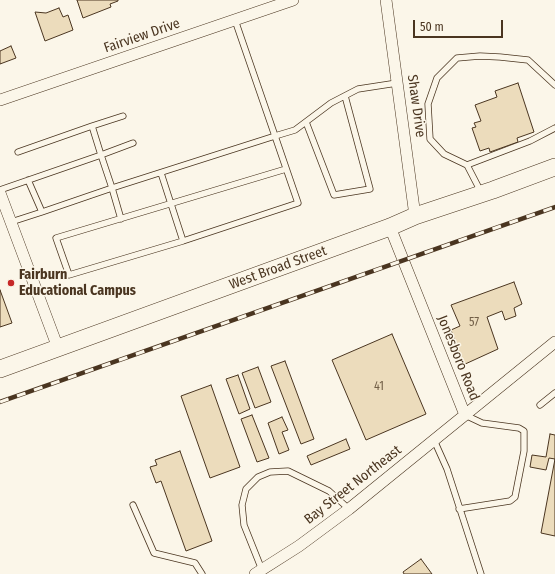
<!DOCTYPE html>
<style>
body{margin:0}
#map{position:relative;width:555px;height:574px;overflow:hidden;background:#fbf6e9;font-family:"Fira Sans Condensed",sans-serif}
canvas{display:block}
.scale{position:absolute;left:413px;top:20px;width:90px;height:18px;box-sizing:border-box;border:2px solid #4a3520;border-top:0;padding-left:5px;font-size:12px;line-height:14px;white-space:nowrap;color:#4a3520;-webkit-text-stroke:3px #fbf6e9;paint-order:stroke}
</style>
<div id="map">
<canvas width="555" height="574"></canvas>
<div class="scale">50 m</div>
</div>
<script>
const g = document.querySelector('canvas').getContext('2d');
g.lineJoin = 'round';
function fill(path, color) {
  g.fillStyle = color;
  g.fill(path, 'evenodd');
}
function toPath(rows) {
  const path = new Path2D();
  for (const r of rows) {
    path.moveTo(r[0], r[1]);
    for (let i = 2; i < r.length; i += 2) path.lineTo(r[i], r[i + 1]);
  }
  return path;
}
function strokePath(path, color, width, dash) {
  g.strokeStyle = color;
  g.lineWidth = width;
  g.lineCap = dash ? 'butt' : 'round';
  g.setLineDash(dash || []);
  g.stroke(path);
}
function drawText(font, color, halo, rows, align = 'center') {
  g.font = font + ' "Fira Sans Condensed",sans-serif';
  g.lineWidth = 3;
  g.setLineDash([]);
  g.textBaseline = 'middle';
  g.strokeStyle = halo;
  g.fillStyle = color;
  for (const [text, x, y, turn = 0] of rows) {
    g.save();
    g.translate(x, y);
    g.rotate((+turn || 0) * Math.PI / 180);
    g.textAlign = isNaN(turn) ? turn : align;
    if (halo) g.strokeText(text, 0, 0);
    g.fillText(text, 0, 0);
    g.restore();
  }
}
const building = toPath([
 [77,0,118,0,118,1,110,4,111,7,83,18,77,0],
 [59,8,63,17,68,15,73,30,45,41,35,12,46,13,59,8],
 [11,46,16,58,0,64,0,51,11,46],
 [518,83,534,132,517,138,518,142,490,152,489,148,480,151,472,128,476,127,474,123,481,121,475,105,497,97,495,91,518,83],
 [514,282,522,304,514,308,516,316,505,320,502,311,487,317,498,349,463,365,451,330,460,326,451,305,514,282],
 [0,290,12,323,0,327,0,290],
 [392,334,426,414,366,440,332,360,392,334],
 [285,361,314,439,301,444,271,366,285,361],
 [258,367,271,402,255,408,242,373,258,367],
 [238,375,250,409,239,414,226,379,238,375],
 [211,385,240,467,210,478,181,396,211,385],
 [252,415,269,458,257,462,241,419,252,415],
 [282,417,288,430,282,432,289,450,279,454,268,423,282,417],
 [550,434,555,435,555,536,541,533,555,459,549,458,546,470,530,467,532,455,546,457,550,434],
 [346,439,350,449,311,465,307,456,346,439],
 [180,451,212,541,186,551,161,481,156,483,150,467,157,465,155,460,180,451],
 [421,559,432,574,404,574,403,572,421,559]
]);
const service = toPath([
 [235,20,275,136,295,130,331,103,358,89,397,83],
 [306,122,334,195,370,189,345,96],
 [92,126,123,116],
 [18,152,92,126,101,155,133,143],
 [467,165,530,141,555,128],
 [161,173,183,241],
 [28,180,42,212,112,188,121,219],
 [0,190,101,155,112,188,275,136,298,203,183,241,69,275,56,238,286,169],
 [481,192,467,165,444,154,430,139,428,104,437,78,457,58,480,56,500,57,528,60,555,85],
 [11,222,42,212],
 [540,405,555,393],
 [434,440,447,469,481,574],
 [133,505,154,553,195,563,202,574],
 [459,509,510,501,515,497,524,451,524,431,519,428,482,423,465,415],
 [262,570,244,525,242,505,246,489,258,477,270,472,288,471,329,491,349,509]
]);
const minor = toPath([
 [386,0,415,216],
 [0,100,293,0],
 [0,193,58,348],
 [390,227,465,415],
 [255,574,299,546,349,509,555,342]
]);
const primary = toPath([
 [0,369,390,227,415,216,493,190,555,167]
]);
const rail = toPath([
 [0,402,555,207]
]);
const markers = [
 [11,283,4,"#c62828"]
];
const numberNames = [
 ["57",474,323],
 ["41",379,387]
];
const streetNames = [
 ["Fairview Drive",142,36,-19],
 ["Shaw Drive",416,106,82],
 ["West Broad Street",278,268,-20],
 ["Jonesboro Road",458,358,68],
 ["Bay Street Northeast",353,485,-38]
];
const poiNames = [
 ["Fairburn",19,275],
 ["Educational Campus",19,291]
];
fill(building, '#ecdcbc');
strokePath(building, '#4a3520', 1);
strokePath(service, '#4a3520', 7);
strokePath(minor, '#4a3520', 12);
strokePath(primary, '#4a3520', 18);
strokePath(service, '#fbf6e9', 5.5);
strokePath(minor, '#fbf6e9', 11);
strokePath(primary, '#fbf6e9', 17);
strokePath(rail, '#4a3520', 4.5);
strokePath(rail, '#fbf6e9', 3, [9]);
for (const [x, y, r, color] of markers) {
  const dot = new Path2D();
  dot.arc(x, y, r, 0, 2 * Math.PI);
  g.fillStyle = color;
  g.fill(dot);
  strokePath(dot, '#fbf6e9', 1.5);
}
drawText('12px', '#725f47', null, numberNames);
drawText('14px', '#4a3520', '#fbf6e9', streetNames);
drawText('bold 14px', '#4a3520', '#fbf6e9', poiNames, 'left');
</script>
